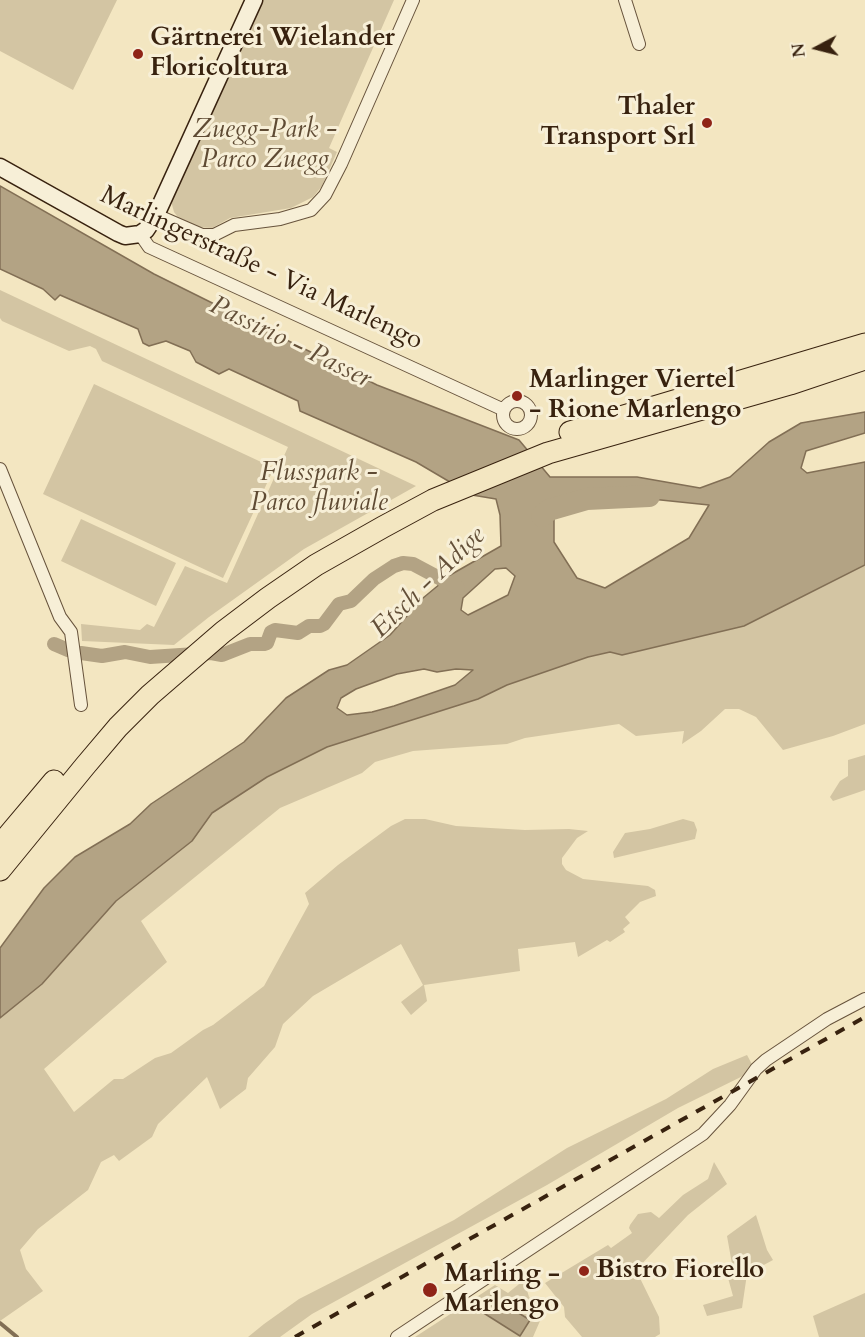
<!DOCTYPE html>
<meta charset="utf-8">
<style>
body{margin:0}
#map{position:relative;width:865px;height:1337px;overflow:hidden;background:#f3e6c1;font-family:Cardo,serif}
canvas{display:block}
.north{position:absolute;left:787px;top:18px;width:60px;height:60px;-webkit-text-stroke:4px #f7efd7;paint-order:stroke;rotate:263deg;font-size:16px;font-weight:700;line-height:24px;text-align:center;color:#38220f}
.north::after{content:'';display:block;margin:auto;width:21px;height:27px;background:#38220f;clip-path:polygon(50% 0,100% 100%,50% 72%,0 100%)}
</style>
<div id="map">
<canvas width="865" height="1337"></canvas>
<div class="north">N</div>
</div>
<script>
const g = document.querySelector('canvas').getContext('2d');
g.lineJoin = 'round';
function fill(path, color) {
  g.fillStyle = color;
  g.fill(path, 'evenodd');
}
function toPath(rows) {
  const path = new Path2D();
  for (const r of rows) {
    if (r.length === 3) {
      path.moveTo(r[0] + r[2], r[1]);
      path.arc(r[0], r[1], r[2], 0, 2 * Math.PI);
      continue;
    }
    path.moveTo(r[0], r[1]);
    for (let i = 2; i < r.length; i += 2) path.lineTo(r[i], r[i + 1]);
  }
  return path;
}
function strokePath(path, color, width, dash) {
  g.strokeStyle = color;
  g.lineWidth = width;
  g.lineCap = dash ? 'butt' : 'round';
  g.setLineDash(dash || []);
  g.stroke(path);
}
function drawText(font, color, halo, rows, align = 'center') {
  g.font = font + ' Cardo,serif';
  g.lineWidth = 6;
  g.setLineDash([]);
  g.textBaseline = 'middle';
  g.strokeStyle = halo;
  g.fillStyle = color;
  for (const [text, x, y, turn = 0] of rows) {
    g.save();
    g.translate(x, y);
    g.rotate((+turn || 0) * Math.PI / 180);
    g.textAlign = isNaN(turn) ? turn : align;
    if (halo) g.strokeText(text, 0, 0);
    g.fillText(text, 0, 0);
    g.restore();
  }
}
const green = toPath([
 [0,0,117,0,73,90,0,51],
 [261,0,394,0,329,148,337,152,322,186,313,197,291,208,230,218,212,228,195,227,180,220,174,212,171,201],
 [0,290,416,486,304,549,209,617,174,645,82,641,81,624,140,630,147,624,154,627,185,566,227,583,288,447,102,361,96,349,90,346,69,351,2,321,0,318],
 [94,384,274,468,223,578,43,494],
 [81,519,176,563,156,606,61,561],
 [865,565,865,724,833,736,783,750,756,717,739,709,725,709,701,731,682,744,684,731,636,736,619,724,525,738,507,744,413,751,375,762,362,773,280,808,141,921,167,962,44,1069,74,1112,114,1079,123,1079,155,1058,171,1053,203,1030,213,1025,264,986,309,904,305,893,338,865,391,826,405,819,425,819,456,826,525,830,569,829,588,831,577,838,562,858,562,864,566,870,583,879,648,886,655,890,656,896,640,902,625,917,630,923,623,929,625,932,610,942,607,940,578,957,575,942,518,949,520,971,424,985,427,1001,411,1015,401,1002,423,985,401,944,313,996,283,1024,275,1047,248,1078,246,1089,220,1109,207,1077,158,1124,152,1137,119,1161,114,1155,101,1162,88,1190,38,1229,20,1250,26,1269,43,1291,0,1321,0,1018,42,984,116,901,192,841,212,813,267,777,327,747,478,699,507,685,588,657,610,652,622,655,744,626],
 [865,755,865,790,833,801,830,797,840,781,848,776,848,760],
 [683,819,694,822,697,830,695,839,614,858,613,852,625,833,650,829],
 [747,1055,755,1070,678,1108,547,1185,312,1314,280,1337,248,1337,264,1324,299,1299,454,1220,567,1148,666,1099,713,1069],
 [714,1162,727,1184,688,1215,636,1270,659,1317,660,1334,655,1337,582,1337,565,1317,564,1307,545,1283,608,1245,611,1248,632,1233,629,1228,630,1225,638,1214,651,1212,659,1218,683,1195,708,1179],
 [756,1215,767,1250,773,1260,747,1274,742,1308,707,1316,703,1305,733,1296,725,1267,732,1264,727,1236],
 [524,1280,529,1297,543,1314,533,1337,415,1337,495,1285,508,1293],
 [865,1293,865,1337,819,1337,813,1316]
]);
const water = toPath([
 [0,186,154,274,377,385,519,440,550,477,637,477,700,488,730,477,769,442,801,423,865,412,865,433,806,451,801,468,807,473,865,462,865,565,744,626,622,655,610,652,588,657,507,685,478,699,327,747,267,777,212,813,192,841,116,901,42,984,0,1018,0,948,44,888,75,857,130,824,151,804,244,742,286,698,329,670,347,665,390,635,423,598,452,574,501,546,500,515,496,499,472,495,416,462,300,411,298,401,229,369,219,374,196,362,190,351,166,341,149,346,143,343,138,329,60,295,55,300,43,289,0,269,0,186],
 [632,497,709,505,689,538,605,588,577,578,554,542,554,518,574,499,632,497],
 [506,568,515,576,508,595,468,615,461,610,463,598,495,569,506,568],
 [424,669,437,672,456,669,473,670,455,685,394,706,372,712,347,715,337,708,341,698,356,689,397,674,424,669],
 [491,1296,530,1320,520,1336,482,1312,491,1296]
]);
const stream = toPath([
 [0,1323,17,1337]
]);
const canal = toPath([
 [54,644,68,650],
 [81,653,102,656,125,652,150,657,211,653,222,655,250,644,264,644,267,643,271,632,275,630,298,633,309,626,320,626,324,624,339,604,351,601,374,579,394,566,403,563,413,564,458,588]
]);
const river = toPath([
 [542,516,549,510,587,499,649,496]
]);
const street = toPath([
 [625,0,639,44],
 [156,215,202,235,214,235,234,225,280,219,311,210,325,195,341,164,413,0],
 [140,234,149,247,504,410],
 [517,415,14],
 [0,469,60,617,71,632,81,705],
 [397,1337,703,1134,730,1105,756,1069,766,1060,827,1019,865,999]
]);
const secondary = toPath([
 [0,167,118,233,125,236,140,234,146,230,156,215,254,0]
]);
const highway = toPath([
 [570,432,865,344],
 [0,845,54,781],
 [0,870,85,766,118,727,150,695,223,632,268,598,316,565,383,527,433,500,548,453,790,384,865,359]
]);
const rail = toPath([
 [295,1337,865,1017]
]);
const markers = [
 [138,54,6,"#8f2418"],
 [707,123,6,"#8f2418"],
 [517,396,6,"#8f2418"],
 [584,1271,6,"#8f2418"],
 [430,1290,8,"#8f2418"]
];
const poiNames = [
 ["Gärtnerei Wielander",150,39],
 ["Floricoltura",150,69],
 ["Thaler",695,108,"right"],
 ["Transport Srl",695,138,"right"],
 ["Marlinger Viertel",529,381],
 ["- Rione Marlengo",529,411],
 ["Bistro Fiorello",596,1271],
 ["Marling -",444,1275],
 ["Marlengo",444,1305]
];
const parkNames = [
 ["Zuegg-Park -",265,131],
 ["Parco Zuegg",265,161],
 ["Flusspark -",319,474],
 ["Parco fluviale",319,504]
];
const streetNames = [
 ["Marlingerstraße - Via Marlengo",261,269,25]
];
const waterNames = [
 ["Passirio - Passer",290,343,26],
 ["Etsch - Adige",429,583,-44]
];
fill(green, '#d3c5a3');
fill(water, '#b3a384');
strokePath(water, '#826f55', 1.5);
strokePath(stream, '#826f55', 4);
strokePath(canal, '#b3a384', 14);
strokePath(river, '#b3a384', 22);
strokePath(street, '#67533c', 14);
strokePath(secondary, '#38220f', 19);
strokePath(highway, '#38220f', 23);
strokePath(street, '#f7efd7', 12);
strokePath(secondary, '#f7efd7', 16);
strokePath(highway, '#f3e6c1', 21);
strokePath(rail, '#38220f', 4, [10, 10]);
for (const [x, y, r, color] of markers) {
  const dot = new Path2D();
  dot.arc(x, y, r, 0, 2 * Math.PI);
  g.fillStyle = color;
  g.fill(dot);
  strokePath(dot, '#f7efd7', 2);
}
drawText('bold 26px', '#38220f', '#f7efd7', poiNames, 'left');
drawText('italic 26px', '#5f4b34', '#f7efd7', parkNames);
drawText('26px', '#38220f', '#f7efd7', streetNames);
drawText('italic 27px', '#634f38', '#f7efd7', waterNames);
</script>
